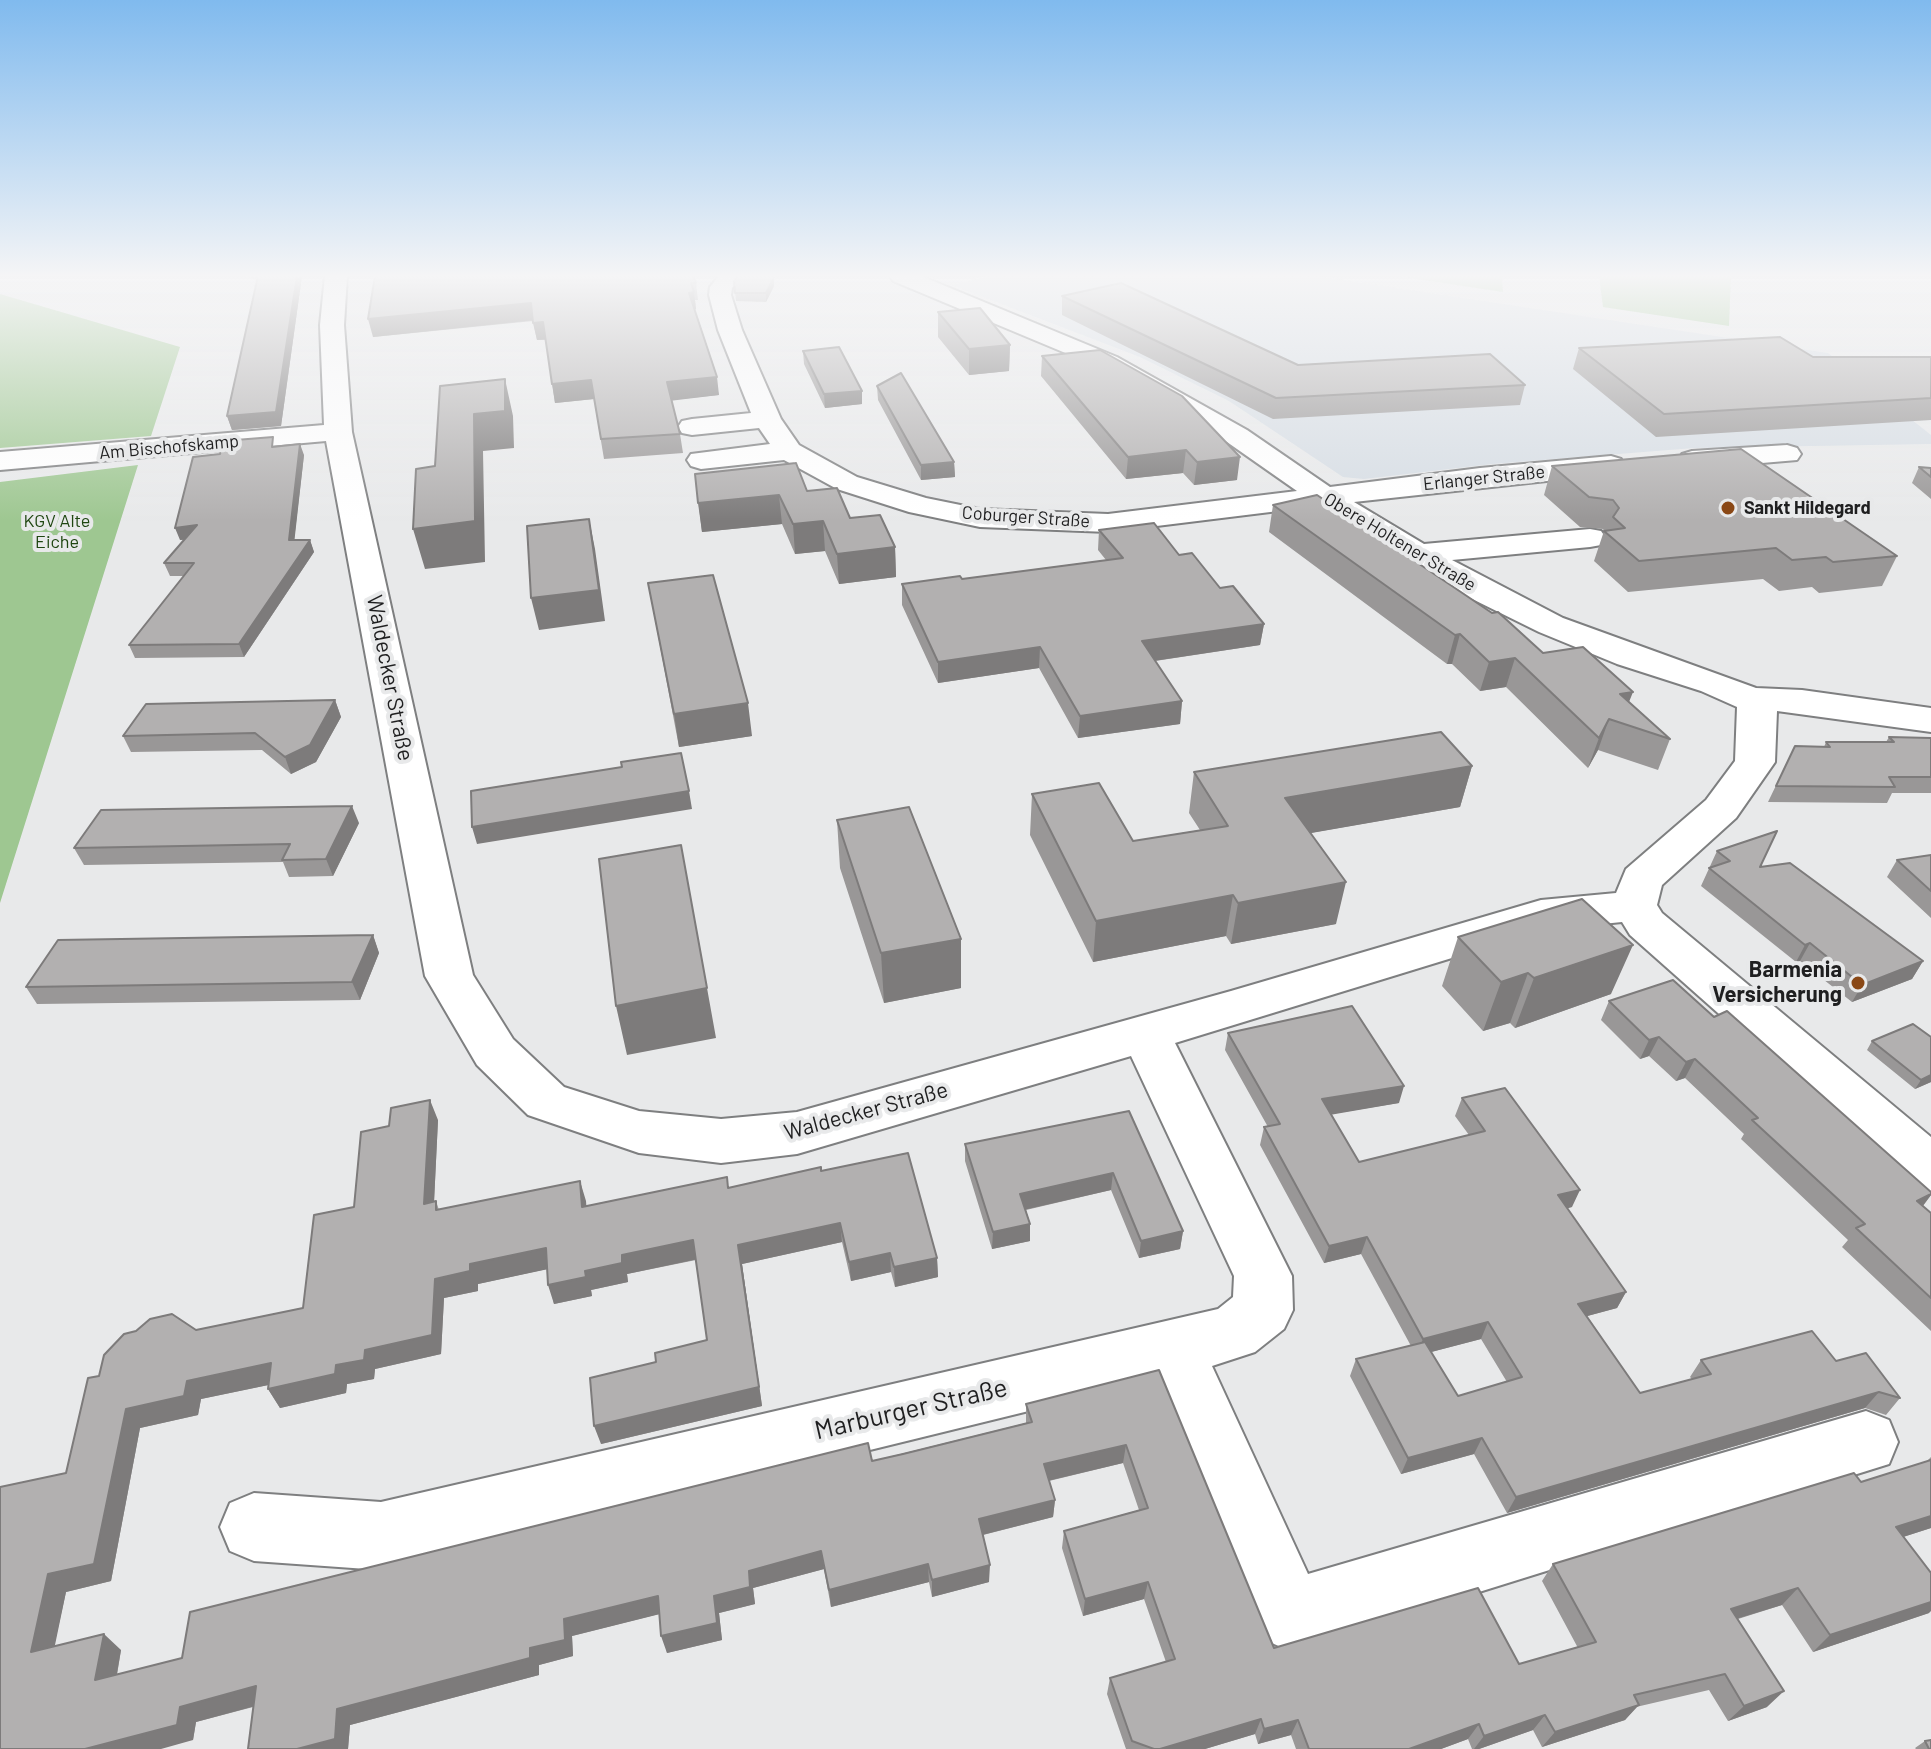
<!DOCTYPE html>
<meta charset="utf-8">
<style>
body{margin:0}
canvas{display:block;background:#e8e9ea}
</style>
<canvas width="1931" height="1749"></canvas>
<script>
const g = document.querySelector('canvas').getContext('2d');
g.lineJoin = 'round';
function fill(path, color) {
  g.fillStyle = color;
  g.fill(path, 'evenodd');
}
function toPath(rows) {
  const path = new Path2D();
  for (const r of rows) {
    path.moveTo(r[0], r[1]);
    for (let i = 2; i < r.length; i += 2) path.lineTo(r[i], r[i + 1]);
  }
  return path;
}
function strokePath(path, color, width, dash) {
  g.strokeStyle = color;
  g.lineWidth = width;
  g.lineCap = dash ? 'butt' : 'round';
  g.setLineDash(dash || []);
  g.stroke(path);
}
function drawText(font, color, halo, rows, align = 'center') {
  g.font = font + ' Barlow,sans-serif';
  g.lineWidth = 8;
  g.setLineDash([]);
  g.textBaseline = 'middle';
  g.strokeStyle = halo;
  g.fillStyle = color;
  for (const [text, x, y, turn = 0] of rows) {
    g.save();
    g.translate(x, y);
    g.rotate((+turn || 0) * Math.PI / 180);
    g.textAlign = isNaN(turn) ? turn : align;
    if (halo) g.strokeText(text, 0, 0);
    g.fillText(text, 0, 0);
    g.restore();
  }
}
const built = toPath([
 [988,276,1317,276,1828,353,1931,435,1931,444,1694,448,1492,464,1364,479,1343,477,1229,401,1140,357,952,285]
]);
const green = toPath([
 [1397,276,1502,276,1503,292],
 [1599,276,1731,276,1729,326,1603,307],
 [0,294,180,347,151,436,0,448],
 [138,465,0,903,0,482]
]);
const minor = toPath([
 [325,276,347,276,344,325,352,432,473,975,513,1039,564,1087,639,1111,721,1119,797,1112,1231,991,1541,900,1616,893,1626,869,1706,800,1735,761,1737,707,1701,691,1617,664,1539,632,1454,590,1319,506,1108,532,980,527,909,512,837,489,784,460,701,469,691,466,687,460,691,454,770,444,759,428,692,435,682,433,678,427,682,421,692,419,751,413,718,330,709,295,710,287,719,276,742,276,732,288,731,295,742,330,781,419,799,445,857,477,926,498,980,509,1108,514,1297,491,1227,442,1099,367,893,281,890,276,921,276,1117,357,1247,430,1330,487,1480,468,1611,456,1621,459,1625,465,1621,471,1611,474,1354,502,1424,544,1590,529,1601,531,1606,538,1601,545,1590,547,1452,560,1563,618,1756,688,1802,690,1931,708,1931,732,1777,711,1775,762,1736,818,1662,885,1657,905,1662,913,1931,1137,1931,1191,1912,1185,1630,935,1622,922,1543,930,1175,1043,1292,1276,1293,1310,1284,1329,1255,1352,1212,1366,1308,1574,1866,1411,1889,1420,1898,1442,1889,1464,1290,1651,1265,1640,1155,1380,381,1570,254,1561,230,1551,220,1527,230,1503,254,1493,381,1502,1218,1309,1233,1297,1234,1276,1131,1056,797,1154,721,1163,639,1153,528,1115,477,1065,425,976,326,441,0,470,0,452,324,425,320,325,325,276],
 [1787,445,1797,448,1801,454,1797,460,1692,469,1682,466,1678,460,1682,454,1692,451,1787,445]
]);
const wall = toPath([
 [243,276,302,276,281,426,232,430,227,416,257,280],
 [375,276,696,283,698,300,695,300,696,309,694,310,719,395,671,400,680,434,683,453,604,459,594,399,555,403,546,340,537,340,533,321,373,337],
 [734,281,774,286,766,302,736,301],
 [1062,296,1298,365,1525,385,1520,405,1273,419,1062,315],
 [938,312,1010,345,1009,371,969,375,938,337],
 [1579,348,1813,357,1931,357,1931,420,1656,437,1573,369],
 [803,351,862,404,825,408,804,364],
 [1042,356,1237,480,1194,485,1183,473,1126,479,1041,376],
 [877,386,954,462,955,477,921,480,878,400],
 [277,447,304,455,294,540,310,540,314,552,244,657,135,658,129,645,184,576,170,576,164,563,184,540,180,540],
 [1552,466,1897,556,1882,586,1819,593,1812,587,1779,591,1763,579,1628,592,1594,561,1604,531,1603,529,1580,527,1544,495],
 [1919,467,1931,468,1931,499,1912,483],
 [695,474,807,491,895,547,896,577,839,584,825,551,795,554,782,524,702,532],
 [1273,505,1492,613,1543,653,1629,702,1670,739,1658,770,1598,750,1588,768,1506,687,1480,691,1452,664,1447,664,1269,532],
 [1099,530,1179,555,1264,624,1260,645,1155,661,1182,701,1180,724,1078,738,1039,668,938,683,902,605,902,584,962,579,1106,560,1098,550],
 [648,583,752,736,679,747],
 [335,700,341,717,316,762,291,774,262,750,131,752,123,736],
 [1889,737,1931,738,1931,793,1892,793,1887,803,1768,802,1795,746,1824,747,1826,742,1886,742],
 [1472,766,1460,807,1310,833,1336,924,1231,944,1226,936,1093,962,1030,835,1032,794,1133,841,1200,830,1189,813,1194,772],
 [837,820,961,939,961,988,884,1003,840,868],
 [359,823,333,876,289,877,283,862,84,865,74,848],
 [1717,851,1760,867,1923,961,1912,979,1852,1002,1800,961,1796,962,1701,886],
 [1931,855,1931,918,1887,877,1897,860],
 [373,935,379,953,360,1000,37,1004,26,987],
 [1458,937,1611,994,1515,1028,1510,1023,1483,1031,1442,986],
 [1609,1001,1714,1017,1931,1195,1923,1206,1931,1213,1931,1331,1842,1247,1848,1240,1741,1139,1744,1134,1685,1078,1676,1081,1649,1056,1640,1059,1601,1020],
 [1228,1033,1399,1103,1331,1114,1359,1162,1469,1135,1455,1116,1462,1098,1572,1207,1567,1208,1626,1292,1617,1308,1587,1316,1640,1393,1692,1379,1690,1377,1701,1360,1836,1361,1900,1398,1886,1415,1865,1408,1507,1513,1474,1454,1401,1474,1350,1376,1356,1359,1411,1346,1361,1254,1324,1263,1260,1145,1264,1127,1268,1127,1225,1050],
 [1481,1339,1507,1382,1458,1396,1431,1352],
 [1931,1037,1931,1082,1915,1089,1867,1050,1872,1041],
 [1129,1111,1183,1231,1180,1249,1139,1258,1111,1190,1026,1210,1030,1224,1030,1241,992,1249,965,1161,965,1144],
 [438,1120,434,1202,436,1201,439,1210,580,1181,586,1206,729,1188,821,1171,937,1258,938,1277,895,1287,891,1272,851,1281,842,1242,742,1264,762,1406,601,1444,656,1362,707,1340,696,1260,627,1274,628,1282,591,1290,592,1296,554,1304,547,1269,478,1284,478,1291,444,1298,441,1354,375,1369,374,1379,347,1384,346,1393,280,1408,268,1389,268,1385,201,1399,198,1415,140,1428,111,1581,66,1592,54,1646,121,1650,117,1675,182,1658,872,1461,1026,1423,1026,1404,1159,1370,1274,1648,1519,1664,1578,1648,1542,1581,1553,1564,1861,1482,1926,1462,1931,1457,1931,1528,1903,1537,1929,1613,1813,1652,1782,1605,1738,1619,1767,1707,1728,1721,1709,1690,1636,1707,1625,1720,1542,1747,1533,1730,1479,1749,1472,1749,1468,1739,1441,1749,1296,1749,1291,1735,1258,1744,1255,1734,1205,1749,1126,1749,1107,1694,1110,1678,1166,1662,1144,1599,1083,1616,1062,1548,1064,1531,1139,1510,1123,1463,1049,1481,1055,1500,1053,1517,983,1535,989,1582,932,1597,929,1582,831,1607,824,1569,753,1588,755,1604,719,1613,722,1640,667,1653,659,1614,572,1636,573,1656,539,1665,539,1675,350,1725,348,1749,248,1749,253,1707,196,1722,193,1740,0,1749,66,1473,99,1376,196,1330,303,1308,354,1207,389,1126],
 [1925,1741,1931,1749,1916,1749,1915,1748]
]);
const shadedWall = toPath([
 [297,276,302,276,281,426,232,430,227,416],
 [774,277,774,286,766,302,766,293],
 [694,292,696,309,691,310,689,293],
 [531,303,535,320,373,337,368,319],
 [543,322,547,339,537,340,533,323],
 [1010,345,1009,371,969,375,969,349],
 [717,377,719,395,669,401,667,382],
 [505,379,513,416,514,448,483,451,485,562,425,569,413,529,474,414],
 [591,380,594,399,555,403,552,384],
 [862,391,862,404,825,408,824,394],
 [300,444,304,455,293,553,289,540],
 [1186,450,1183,473,1126,479,1128,457],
 [1240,457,1237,480,1194,485,1197,462],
 [954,462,955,477,921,480,921,465],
 [779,495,782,524,702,532,698,503],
 [589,519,595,549,605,621,539,630,531,598],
 [823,521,825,551,795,554,793,524],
 [197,525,202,537,180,540,175,528],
 [310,540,314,552,244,657,239,644],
 [895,547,896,577,839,584,837,554],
 [1264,624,1260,645,1140,663,1142,641],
 [1460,634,1452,664,1447,664,1455,635],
 [1040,647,1039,668,938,683,938,662],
 [1515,658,1506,687,1480,691,1489,662],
 [1633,692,1621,722,1620,694],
 [335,700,341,717,316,762,291,774,285,757],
 [1182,701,1180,724,1078,738,1080,716],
 [748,703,752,736,679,747,674,714],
 [1609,719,1598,750,1588,768,1599,738],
 [1472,766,1460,807,1277,839,1285,798],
 [689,791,692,809,477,844,472,827],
 [352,806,359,823,333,876,326,859],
 [1346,882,1336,924,1231,944,1238,903],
 [1233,895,1226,936,1093,962,1096,921],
 [373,935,379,953,360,1000,352,982],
 [961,939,961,988,884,1003,881,953],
 [1810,943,1800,961,1796,962,1805,945],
 [1633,945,1611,994,1515,1028,1534,978],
 [1923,961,1912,979,1852,1002,1862,985],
 [1528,973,1510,1023,1483,1031,1501,982],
 [707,988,716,1038,627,1055,616,1006],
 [1659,1037,1649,1056,1640,1059,1649,1040],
 [1695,1059,1685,1078,1676,1081,1686,1062],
 [1931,1075,1931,1082,1915,1089,1921,1080],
 [1404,1086,1399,1103,1318,1117,1322,1099],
 [430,1100,438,1120,433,1223,424,1204],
 [1113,1173,1111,1190,1019,1211,1020,1194],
 [580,1181,586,1201,588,1227,582,1207],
 [1580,1190,1572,1207,1550,1213,1558,1195],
 [1931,1194,1931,1195,1918,1212,1917,1201],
 [840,1223,842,1242,742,1264,762,1406,601,1444,594,1426,759,1387,738,1245],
 [1030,1224,1030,1241,992,1249,993,1232],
 [1183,1231,1180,1249,1139,1258,1141,1241],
 [1367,1237,1361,1254,1324,1263,1329,1246],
 [693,1240,698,1259,627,1274,628,1282,591,1290,592,1296,554,1304,548,1285,622,1255],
 [546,1248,553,1268,478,1284,478,1291,444,1298,441,1354,375,1369,374,1379,347,1384,346,1393,280,1408,268,1389,336,1365,365,1350,435,1279,470,1264],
 [890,1253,891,1272,851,1281,849,1262],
 [937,1258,938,1277,895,1287,894,1267],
 [1626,1292,1617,1308,1569,1321,1578,1304],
 [1488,1322,1481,1339,1416,1356,1423,1339],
 [271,1363,283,1382,201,1399,198,1415,140,1428,111,1581,66,1592,50,1669,31,1652,48,1574,126,1409,187,1381],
 [1879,1392,1865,1408,1507,1513,1516,1497],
 [1482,1438,1474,1454,1401,1474,1408,1458],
 [1126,1445,1123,1463,1043,1482,1044,1464],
 [1055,1500,1053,1517,978,1536,979,1519],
 [1931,1516,1931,1528,1878,1545,1896,1527],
 [821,1551,824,1569,753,1588,755,1604,719,1613,722,1640,667,1653,661,1636,749,1571],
 [928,1564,929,1582,831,1607,829,1590],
 [990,1565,989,1582,932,1597,932,1580],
 [1148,1582,1144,1599,1083,1616,1085,1599],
 [1798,1588,1782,1605,1716,1625,1731,1609],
 [658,1596,664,1613,572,1636,573,1656,539,1665,539,1675,350,1725,348,1749,297,1749,337,1709,530,1648,564,1619],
 [1931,1602,1931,1611,1929,1613,1813,1652,1830,1635],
 [104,1634,121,1650,113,1696,95,1680],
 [256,1686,270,1702,196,1722,193,1740,161,1749,85,1749,180,1707],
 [1784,1691,1767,1707,1728,1721,1744,1706],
 [1639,1705,1625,1720,1542,1747,1555,1732],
 [1545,1715,1533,1730,1479,1749,1474,1749,1484,1736],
 [1261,1719,1255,1734,1205,1749,1160,1749],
 [1298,1720,1291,1735,1258,1744,1264,1729],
 [1479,1724,1468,1739,1441,1749,1409,1749]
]);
const building = toPath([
 [258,276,297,276,276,412,227,416,258,276],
 [375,276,693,276,696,283,691,283,694,292,689,293,717,377,667,382,680,434,601,439,591,380,552,384,543,322,533,323,531,303,368,319,375,276],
 [738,276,774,276,774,277,766,293,735,293,734,281,738,276],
 [1121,283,1298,365,1490,354,1525,385,1276,398,1062,296,1121,283],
 [980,308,1010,345,969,349,938,312,980,308],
 [1780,337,1813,357,1931,357,1931,398,1664,414,1579,348,1780,337],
 [839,347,862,391,824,394,803,351,839,347],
 [1100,350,1182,396,1240,457,1197,462,1186,450,1128,457,1042,356,1100,350],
 [901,373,954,462,921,465,877,386,901,373],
 [505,379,505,411,474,414,475,521,413,529,416,469,435,466,440,386,505,379],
 [273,437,272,447,300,444,289,540,310,540,239,644,129,645,194,563,164,563,197,525,175,528,193,457,220,454,223,441,273,437],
 [1741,449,1897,556,1833,562,1826,557,1792,560,1776,548,1639,561,1604,531,1625,528,1613,517,1619,508,1613,500,1589,497,1552,466,1741,449],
 [796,463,807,491,837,488,850,518,880,515,895,547,837,554,823,521,793,524,779,495,698,503,695,474,796,463],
 [1919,467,1931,468,1931,477,1919,467],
 [1317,495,1492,613,1498,612,1543,653,1583,647,1633,692,1620,694,1670,739,1609,719,1599,738,1515,658,1489,662,1460,634,1455,635,1273,505,1317,495],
 [589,519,599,590,531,598,527,526,589,519],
 [1154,523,1179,555,1192,553,1220,588,1233,586,1264,624,1142,641,1182,701,1080,716,1040,647,938,662,902,584,960,576,962,579,1123,558,1099,530,1154,523],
 [713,575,748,703,674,714,648,583,713,575],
 [335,700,310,745,285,757,255,733,123,736,146,704,335,700],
 [1441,732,1472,766,1285,798,1346,882,1238,903,1233,895,1096,921,1032,794,1099,783,1133,841,1228,826,1194,772,1441,732],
 [1889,737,1931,738,1931,777,1889,777,1895,787,1776,786,1795,746,1830,747,1826,742,1894,742,1889,737],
 [681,753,689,791,472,827,471,791,622,767,621,762,681,753],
 [352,806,326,859,282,860,290,844,74,848,101,810,352,806],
 [909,807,961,939,881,953,837,820,909,807],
 [1777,831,1760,867,1790,863,1923,961,1862,985,1810,943,1805,945,1709,868,1730,861,1717,851,1777,831],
 [681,845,707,988,616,1006,599,859,681,845],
 [1931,855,1931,891,1897,860,1931,855],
 [1582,899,1633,945,1534,978,1528,973,1501,982,1458,937,1582,899],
 [373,935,352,982,26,987,58,940,373,935],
 [1673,980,1714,1017,1727,1011,1931,1192,1931,1194,1917,1201,1931,1213,1931,1298,1856,1228,1865,1224,1752,1120,1758,1118,1695,1059,1686,1062,1659,1037,1649,1040,1609,1001,1673,980],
 [1352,1006,1404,1086,1322,1099,1359,1162,1485,1131,1462,1098,1505,1088,1580,1190,1558,1195,1626,1292,1578,1304,1640,1393,1711,1374,1701,1360,1812,1331,1836,1361,1866,1353,1900,1398,1879,1392,1516,1497,1482,1438,1408,1458,1356,1359,1425,1342,1458,1396,1522,1377,1488,1322,1423,1339,1367,1237,1329,1246,1264,1127,1280,1124,1228,1033,1352,1006],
 [1913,1024,1931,1037,1931,1075,1921,1080,1872,1041,1913,1024],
 [430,1100,424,1204,436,1201,436,1210,580,1181,582,1207,727,1177,728,1188,821,1167,821,1171,908,1153,937,1258,894,1267,890,1253,849,1262,840,1223,738,1245,759,1387,594,1426,590,1378,656,1362,655,1353,707,1340,693,1240,622,1255,622,1263,585,1271,586,1277,548,1285,546,1248,470,1264,470,1271,435,1279,432,1335,365,1350,364,1360,336,1365,335,1374,268,1389,271,1363,187,1381,184,1396,126,1409,94,1564,48,1574,31,1652,104,1634,95,1680,182,1658,190,1612,868,1443,872,1461,903,1454,1032,1422,1026,1404,1159,1370,1274,1648,1478,1588,1519,1664,1596,1642,1553,1564,1854,1473,1861,1482,1931,1460,1931,1516,1896,1527,1931,1573,1931,1602,1830,1635,1798,1588,1731,1609,1784,1691,1744,1706,1725,1674,1634,1695,1639,1705,1555,1732,1545,1715,1484,1736,1479,1724,1409,1749,1309,1749,1298,1720,1264,1729,1261,1719,1160,1749,1154,1749,1132,1741,1110,1678,1175,1659,1148,1582,1085,1599,1064,1531,1148,1508,1126,1445,1044,1464,1055,1500,979,1519,990,1565,932,1580,928,1564,829,1590,821,1551,749,1571,750,1587,714,1596,717,1623,661,1636,658,1596,564,1619,565,1640,530,1648,530,1658,337,1709,335,1739,297,1749,248,1749,256,1686,180,1707,177,1725,85,1749,0,1749,0,1487,66,1473,88,1378,99,1376,104,1355,124,1334,136,1331,150,1319,172,1314,196,1330,303,1308,314,1215,354,1207,361,1132,389,1126,391,1108,430,1100],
 [1129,1111,1183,1231,1141,1241,1113,1173,1020,1194,1030,1224,993,1232,965,1144,1129,1111],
 [1931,1740,1931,1749,1929,1749,1925,1741,1931,1740]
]);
const markers = [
 [1728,508,8,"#8a4816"],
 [1858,983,8,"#8a4816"]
];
const farStreetnames = [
 ["Am Bischofskamp",169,447,-5],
 ["Erlanger Straße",1484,478,-6],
 ["Coburger Straße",1026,517,4],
 ["Obere Holtener Straße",1400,542,31]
];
const farPoinames = [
 ["Sankt Hildegard",1744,508]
];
const farParknames = [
 ["KGV Alte",57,521],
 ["Eiche",57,542]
];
const streetNames = [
 ["Waldecker Straße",390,678,79],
 ["Waldecker Straße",866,1111,-15]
];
const poiNames = [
 ["Barmenia",1842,970],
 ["Versicherung",1842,995]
];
const nearStreetnames = [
 ["Marburger Straße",911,1409,-13]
];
fill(built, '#d6dde4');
fill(green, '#9ec791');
strokePath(minor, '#7e7f80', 4);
fill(minor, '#fff');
fill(wall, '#999797');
fill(shadedWall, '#7d7b7b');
fill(building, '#b2b0b0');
strokePath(building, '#7d7b7b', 2);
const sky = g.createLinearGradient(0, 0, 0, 521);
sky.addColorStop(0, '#80baee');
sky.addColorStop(0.53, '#f5f5f6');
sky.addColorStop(1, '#f5f5f600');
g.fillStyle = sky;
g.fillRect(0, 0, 1931, 521);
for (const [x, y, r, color] of markers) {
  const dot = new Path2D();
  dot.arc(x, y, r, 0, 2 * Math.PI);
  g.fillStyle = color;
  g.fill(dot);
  strokePath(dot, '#e8e9ea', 3);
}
drawText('18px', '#1f1f20', '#e8e9ea', farStreetnames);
drawText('bold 18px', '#1f1f20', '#e8e9ea', farPoinames, 'left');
drawText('18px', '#1f4611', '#e8e9ea', farParknames);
drawText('22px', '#1f1f20', '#e8e9ea', streetNames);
drawText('bold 22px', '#1f1f20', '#e8e9ea', poiNames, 'right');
drawText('26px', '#1f1f20', '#e8e9ea', nearStreetnames);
</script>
